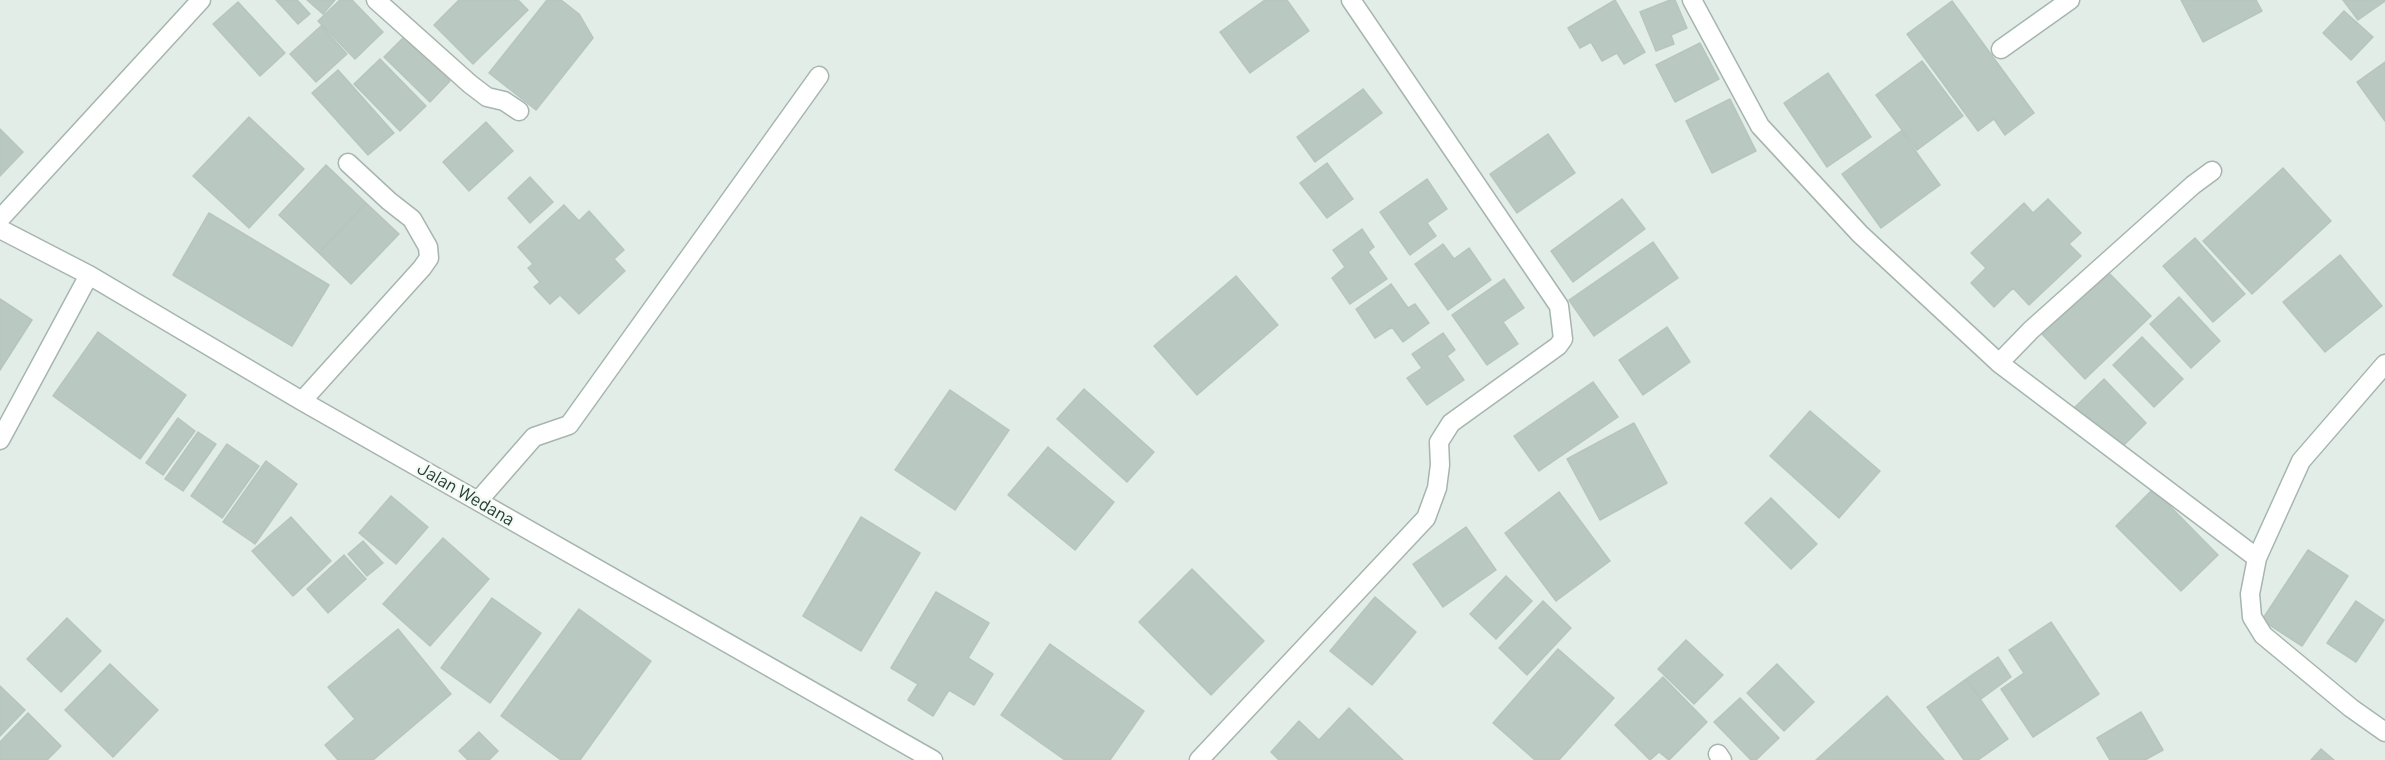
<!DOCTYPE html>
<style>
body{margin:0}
canvas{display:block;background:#e3ede8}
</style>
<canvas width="2385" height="760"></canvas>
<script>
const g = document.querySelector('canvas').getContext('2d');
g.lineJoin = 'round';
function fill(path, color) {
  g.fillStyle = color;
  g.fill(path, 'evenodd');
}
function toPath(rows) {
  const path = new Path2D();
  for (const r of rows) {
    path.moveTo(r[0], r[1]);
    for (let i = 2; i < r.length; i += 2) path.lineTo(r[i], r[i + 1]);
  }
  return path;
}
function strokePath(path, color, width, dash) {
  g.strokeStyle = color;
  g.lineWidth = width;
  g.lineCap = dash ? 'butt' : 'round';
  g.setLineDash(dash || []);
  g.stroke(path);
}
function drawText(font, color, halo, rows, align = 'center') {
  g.font = font + ' Barlow,sans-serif';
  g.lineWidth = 5;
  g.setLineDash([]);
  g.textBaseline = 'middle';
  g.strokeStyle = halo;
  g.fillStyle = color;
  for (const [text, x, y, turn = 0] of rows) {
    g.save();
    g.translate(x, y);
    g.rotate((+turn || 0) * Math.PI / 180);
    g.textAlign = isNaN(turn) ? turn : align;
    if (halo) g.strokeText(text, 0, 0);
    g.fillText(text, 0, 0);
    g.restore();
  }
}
const building = toPath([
 [276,0,297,0,310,14,298,24,276,0],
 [307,0,335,0,323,14,307,0],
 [340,0,352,0,383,32,355,59,318,21,340,0],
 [459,0,518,0,528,10,473,64,434,25,459,0],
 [547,0,561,0,579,14,593,38,536,110,489,73,547,0],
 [1265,0,1287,0,1309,31,1250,73,1220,32,1265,0],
 [1615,0,1645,52,1624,64,1617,53,1602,61,1591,42,1580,48,1568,28,1615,0],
 [1670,0,1675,0,1687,28,1671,35,1674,44,1656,51,1640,12,1670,0],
 [2181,0,2256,0,2262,11,2203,42,2181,0],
 [2343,0,2385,0,2385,1,2358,20,2343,0],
 [1952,1,2034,113,2005,135,1994,119,1978,131,1907,34,1952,1],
 [238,2,285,53,260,76,213,24,238,2],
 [2344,11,2373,37,2351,60,2323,33,2344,11],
 [321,26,347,54,316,82,290,54,321,26],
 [405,36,450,81,430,102,384,57,405,36],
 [1700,43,1719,79,1675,102,1656,65,1700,43],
 [380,59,426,106,400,131,354,84,380,59],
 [1922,61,1963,116,1917,150,1876,95,1922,61],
 [2385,62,2385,121,2357,82,2385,62],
 [338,70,394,133,368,155,312,93,338,70],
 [1828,73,1871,137,1827,167,1784,103,1828,73],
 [1363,89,1382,113,1315,162,1297,137,1363,89],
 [1730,99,1756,151,1712,173,1686,121,1730,99],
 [249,117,304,169,249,228,193,176,249,117],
 [486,122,513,151,469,191,443,162,486,122],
 [0,129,23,152,0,176,0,129],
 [1901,131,1940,185,1881,228,1842,174,1901,131],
 [1548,134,1575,173,1517,213,1490,174,1548,134],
 [1327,163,1353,199,1327,218,1300,183,1327,163],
 [326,165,366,203,319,253,279,215,326,165],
 [2283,168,2331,221,2252,294,2203,241,2283,168],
 [530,177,553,202,530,223,508,198,530,177],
 [1427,179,1447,209,1427,223,1436,236,1410,255,1380,212,1427,179],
 [1622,199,1645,229,1573,282,1551,251,1622,199],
 [2048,199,2081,233,2069,244,2081,256,2029,305,2013,288,1994,307,1971,283,1986,268,1971,253,2024,203,2033,213,2048,199],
 [366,203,399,234,351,284,319,253,366,203],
 [564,205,579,221,589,211,624,250,614,259,625,271,579,314,560,295,550,304,534,287,540,282,528,268,533,264,518,247,564,205],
 [209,213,329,285,292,346,173,275,209,213],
 [1362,229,1374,247,1368,252,1387,279,1350,304,1332,278,1345,267,1333,250,1362,229],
 [2195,238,2245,294,2213,322,2163,266,2195,238],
 [1653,242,1678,278,1594,336,1569,300,1653,242],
 [1443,244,1454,259,1469,248,1491,280,1448,310,1415,264,1443,244],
 [2340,255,2382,306,2325,352,2283,302,2340,255],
 [2107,271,2151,316,2085,379,2042,334,2107,271],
 [1236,276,1278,325,1197,395,1154,346,1236,276],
 [1504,279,1524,308,1503,322,1518,344,1487,365,1452,315,1504,279],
 [1391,284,1408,308,1415,304,1429,323,1403,342,1392,327,1375,338,1356,309,1391,284],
 [2179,297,2220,341,2191,368,2150,324,2179,297],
 [0,299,32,320,0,370,0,299],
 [1667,327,1690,362,1643,395,1619,360,1667,327],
 [98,332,186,395,140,459,53,396,98,332],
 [1443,333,1455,350,1447,356,1464,380,1427,405,1407,378,1422,368,1412,354,1443,333],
 [2142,337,2183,379,2154,407,2113,365,2142,337],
 [2104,379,2146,423,2118,451,2075,407,2104,379],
 [1593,382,1618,417,1539,471,1514,436,1593,382],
 [1084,389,1154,452,1127,482,1057,419,1084,389],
 [950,390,1009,430,955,510,895,470,950,390],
 [1810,411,1880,471,1839,518,1770,456,1810,411],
 [178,418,195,431,163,475,146,463,178,418],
 [1634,423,1667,483,1600,520,1567,459,1634,423],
 [198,432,216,444,183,491,165,479,198,432],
 [227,444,259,466,222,518,191,496,227,444],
 [1048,447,1114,502,1075,550,1008,495,1048,447],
 [266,461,297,484,255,544,223,522,266,461],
 [2153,489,2218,555,2181,591,2116,526,2153,489],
 [1559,492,1610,561,1556,601,1505,533,1559,492],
 [391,496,428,527,396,564,359,533,391,496],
 [1771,498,1817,544,1791,569,1745,523,1771,498],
 [291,517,331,561,293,596,252,551,291,517],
 [861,517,920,553,861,651,803,616,861,517],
 [1466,527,1496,570,1443,607,1413,564,1466,527],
 [443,538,489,579,430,646,383,604,443,538],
 [363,541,383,563,367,576,348,554,363,541],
 [2308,550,2348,576,2302,646,2262,620,2308,550],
 [344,555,366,579,328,613,307,589,344,555],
 [1192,569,1264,641,1211,695,1139,622,1192,569],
 [1506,576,1532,601,1496,639,1470,614,1506,576],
 [936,592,989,623,968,658,993,674,974,705,949,690,933,716,908,700,918,684,891,668,936,592],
 [1375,597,1416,632,1372,685,1330,651,1375,597],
 [492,598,541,633,490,703,441,668,492,598],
 [1543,601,1571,628,1527,675,1499,648,1543,601],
 [2356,601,2384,620,2356,662,2327,643,2356,601],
 [579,609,651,661,580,760,561,760,501,716,579,609],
 [67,618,101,651,61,692,27,659,67,618],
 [2051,622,2099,694,2033,737,2001,689,2024,673,2009,650,2051,622],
 [398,629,451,694,373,760,338,760,325,745,355,719,328,687,398,629],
 [1686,640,1723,675,1694,704,1658,669,1686,640],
 [1050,644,1144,711,1110,760,1065,760,1001,715,1050,644],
 [1558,649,1614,698,1559,760,1535,760,1493,723,1558,649],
 [1998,657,2011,677,1981,699,1966,679,1998,657],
 [110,664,158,710,113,757,65,710,110,664],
 [1777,664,1814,702,1784,731,1747,693,1777,664],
 [1663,677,1707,722,1669,760,1659,752,1650,760,1615,725,1663,677],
 [1966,679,2008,739,1978,760,1964,760,1927,707,1966,679],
 [0,686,25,710,0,736,0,686],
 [1887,696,1944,760,1816,760,1887,696],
 [1740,698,1779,738,1756,760,1751,760,1714,722,1740,698],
 [1349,708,1403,760,1279,760,1271,752,1299,721,1319,740,1349,708],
 [2141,712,2163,750,2145,760,2110,760,2097,738,2141,712],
 [28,713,61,746,47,760,0,760,0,742,28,713],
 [479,732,498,751,489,760,468,760,459,751,479,732],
 [2321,749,2334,760,2311,760,2321,749]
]);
const minor = toPath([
 [376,0,470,84,487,97,504,101,519,111],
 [1692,0,1760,126,1860,234,1999,363,2257,558],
 [2001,49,2070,0],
 [0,219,201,0],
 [0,229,89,275,302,401,933,760],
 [1999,363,2031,330,2193,185,2212,171],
 [2385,364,2301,461,2257,558,2250,594,2252,617,2263,635,2351,708,2385,732],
 [302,401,422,268,429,258,428,247,412,219,389,201,348,163],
 [0,440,89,275],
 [478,501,534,437,569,425,819,76],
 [1718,754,1722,760],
 [1199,760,1426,518,1437,488,1440,465,1439,442,1451,423,1558,346,1563,339,1559,306,1351,0]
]);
const streetNames = [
 ["Jalan Wedana",466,494,30]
];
fill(building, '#b9c8c1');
strokePath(building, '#b6c6bf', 1.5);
strokePath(minor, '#a6b5af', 21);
strokePath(minor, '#fff', 18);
drawText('18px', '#233e36', '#f4f9f6', streetNames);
</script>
